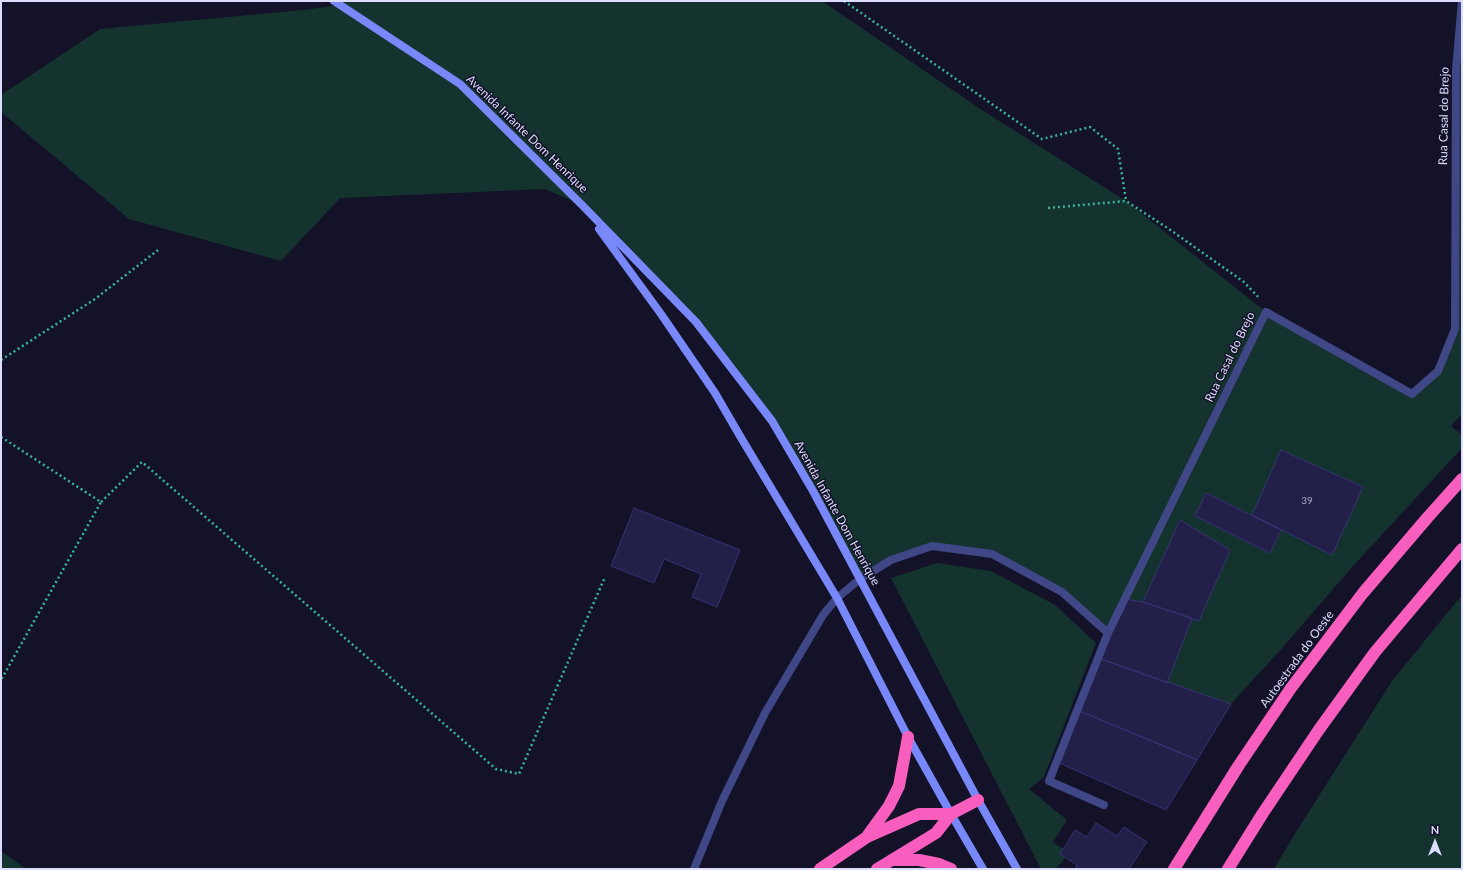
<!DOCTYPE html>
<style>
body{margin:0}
#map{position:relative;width:1463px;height:870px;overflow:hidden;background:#131229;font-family:Lato,sans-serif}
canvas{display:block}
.frame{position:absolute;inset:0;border:2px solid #dcddfd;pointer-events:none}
.north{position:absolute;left:1415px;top:822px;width:40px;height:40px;-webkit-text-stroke:3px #131229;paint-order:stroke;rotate:0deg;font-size:11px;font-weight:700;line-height:16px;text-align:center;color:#dcddfd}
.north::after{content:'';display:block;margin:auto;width:14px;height:18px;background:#dcddfd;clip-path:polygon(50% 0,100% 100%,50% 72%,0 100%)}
</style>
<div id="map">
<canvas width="1463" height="870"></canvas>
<div class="frame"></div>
<div class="north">N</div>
</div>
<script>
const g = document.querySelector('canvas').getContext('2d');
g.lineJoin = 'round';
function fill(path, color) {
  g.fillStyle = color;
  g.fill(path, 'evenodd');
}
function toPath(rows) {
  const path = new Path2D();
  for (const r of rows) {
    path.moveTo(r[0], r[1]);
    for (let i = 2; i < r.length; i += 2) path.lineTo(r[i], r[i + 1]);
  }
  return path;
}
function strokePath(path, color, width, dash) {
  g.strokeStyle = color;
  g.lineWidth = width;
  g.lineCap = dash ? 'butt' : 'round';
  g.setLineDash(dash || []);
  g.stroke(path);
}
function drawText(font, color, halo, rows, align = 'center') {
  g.font = font + ' Lato,sans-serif';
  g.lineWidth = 3;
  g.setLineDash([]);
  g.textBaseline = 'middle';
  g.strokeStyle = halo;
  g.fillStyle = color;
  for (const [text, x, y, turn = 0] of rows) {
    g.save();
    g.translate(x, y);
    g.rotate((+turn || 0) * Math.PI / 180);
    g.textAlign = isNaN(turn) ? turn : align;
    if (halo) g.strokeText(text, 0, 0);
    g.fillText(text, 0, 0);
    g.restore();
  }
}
const green = toPath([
 [334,1,822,1,982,110,1126,201,1266,312,1412,394,1438,371,1455,329,1456,147,1462,1,1462,414,1451,426,1462,435,1462,448,1354,565,1283,647,1231,704,1167,683,1062,592,992,554,932,546,891,560,860,579,772,421,696,322,582,205,545,189,340,198,281,261,129,219,1,112,1,95,100,29,303,10,339,5],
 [937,563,991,571,1055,605,1096,643,1044,777,1029,789,1067,820,1053,842,1069,853,1056,869,1041,869,891,578],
 [1462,595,1462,869,1274,869,1296,832,1392,681],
 [1,851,26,869,1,869]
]);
const building = toPath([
 [1281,450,1363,487,1332,555,1252,515,1281,450],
 [1206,493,1281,530,1270,553,1195,516,1206,493],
 [634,508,740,550,717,607,692,597,701,574,664,559,654,583,611,566,634,508],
 [1180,520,1230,550,1199,621,1143,602,1180,520],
 [1126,599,1143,602,1192,618,1167,683,1098,658,1126,599],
 [1098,658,1231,704,1197,760,1077,710,1098,658],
 [1077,710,1197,760,1166,810,1057,762,1077,710],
 [1096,823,1117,836,1124,827,1147,842,1129,869,1075,869,1077,865,1060,854,1075,830,1087,837,1096,823]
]);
const path = toPath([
 [844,1,1042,139,1090,127,1118,149,1126,201],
 [1048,208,1126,201,1169,229,1244,282,1260,299],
 [1,360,95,299,158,250],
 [1,437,101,502,1,680],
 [101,502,142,462,496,769,519,774,605,577]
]);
const service = toPath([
 [1104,805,1049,781,1108,633]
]);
const minor = toPath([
 [860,579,891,560,932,546,992,554,1062,592,1108,633,1266,312,1412,394,1438,371,1455,329,1456,69,1462,1],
 [694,869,722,801,765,713,823,615,837,598]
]);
const tertiary = toPath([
 [837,598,860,579]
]);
const secondary = toPath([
 [334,1,460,84,582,205,696,322,772,421,813,491,978,800,1017,869],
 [599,229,661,314,715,393,740,436,837,598,908,737,951,814,983,869]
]);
const motorway = toPath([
 [868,835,889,806,899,786,908,737],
 [894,860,919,860,939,864,951,869],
 [820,869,867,837,919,814,951,814],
 [877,869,936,833,951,814,978,800],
 [1174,869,1239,765,1291,688,1363,593,1428,517,1462,479],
 [1228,869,1263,813,1318,731,1375,652,1462,549]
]);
const numberNames = [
 ["39",1307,501]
];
const streetNames = [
 ["Rua Casal do Brejo",1444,116,-89],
 ["Avenida Infante Dom Henrique",527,134,44],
 ["Rua Casal do Brejo",1230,357,-64],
 ["Avenida Infante Dom Henrique",837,513,61],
 ["Autoestrada do Oeste",1297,659,-54]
];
fill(green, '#15332e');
fill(building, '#221f49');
strokePath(building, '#363274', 1);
strokePath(path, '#37b69c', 2.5, [2, 3]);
strokePath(service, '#404786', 8);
strokePath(minor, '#404786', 8);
strokePath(tertiary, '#404786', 8);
strokePath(secondary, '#7988f8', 8);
strokePath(motorway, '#f75ebd', 12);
drawText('10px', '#aeaed0', null, numberNames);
drawText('12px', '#dcddfd', '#131229', streetNames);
</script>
